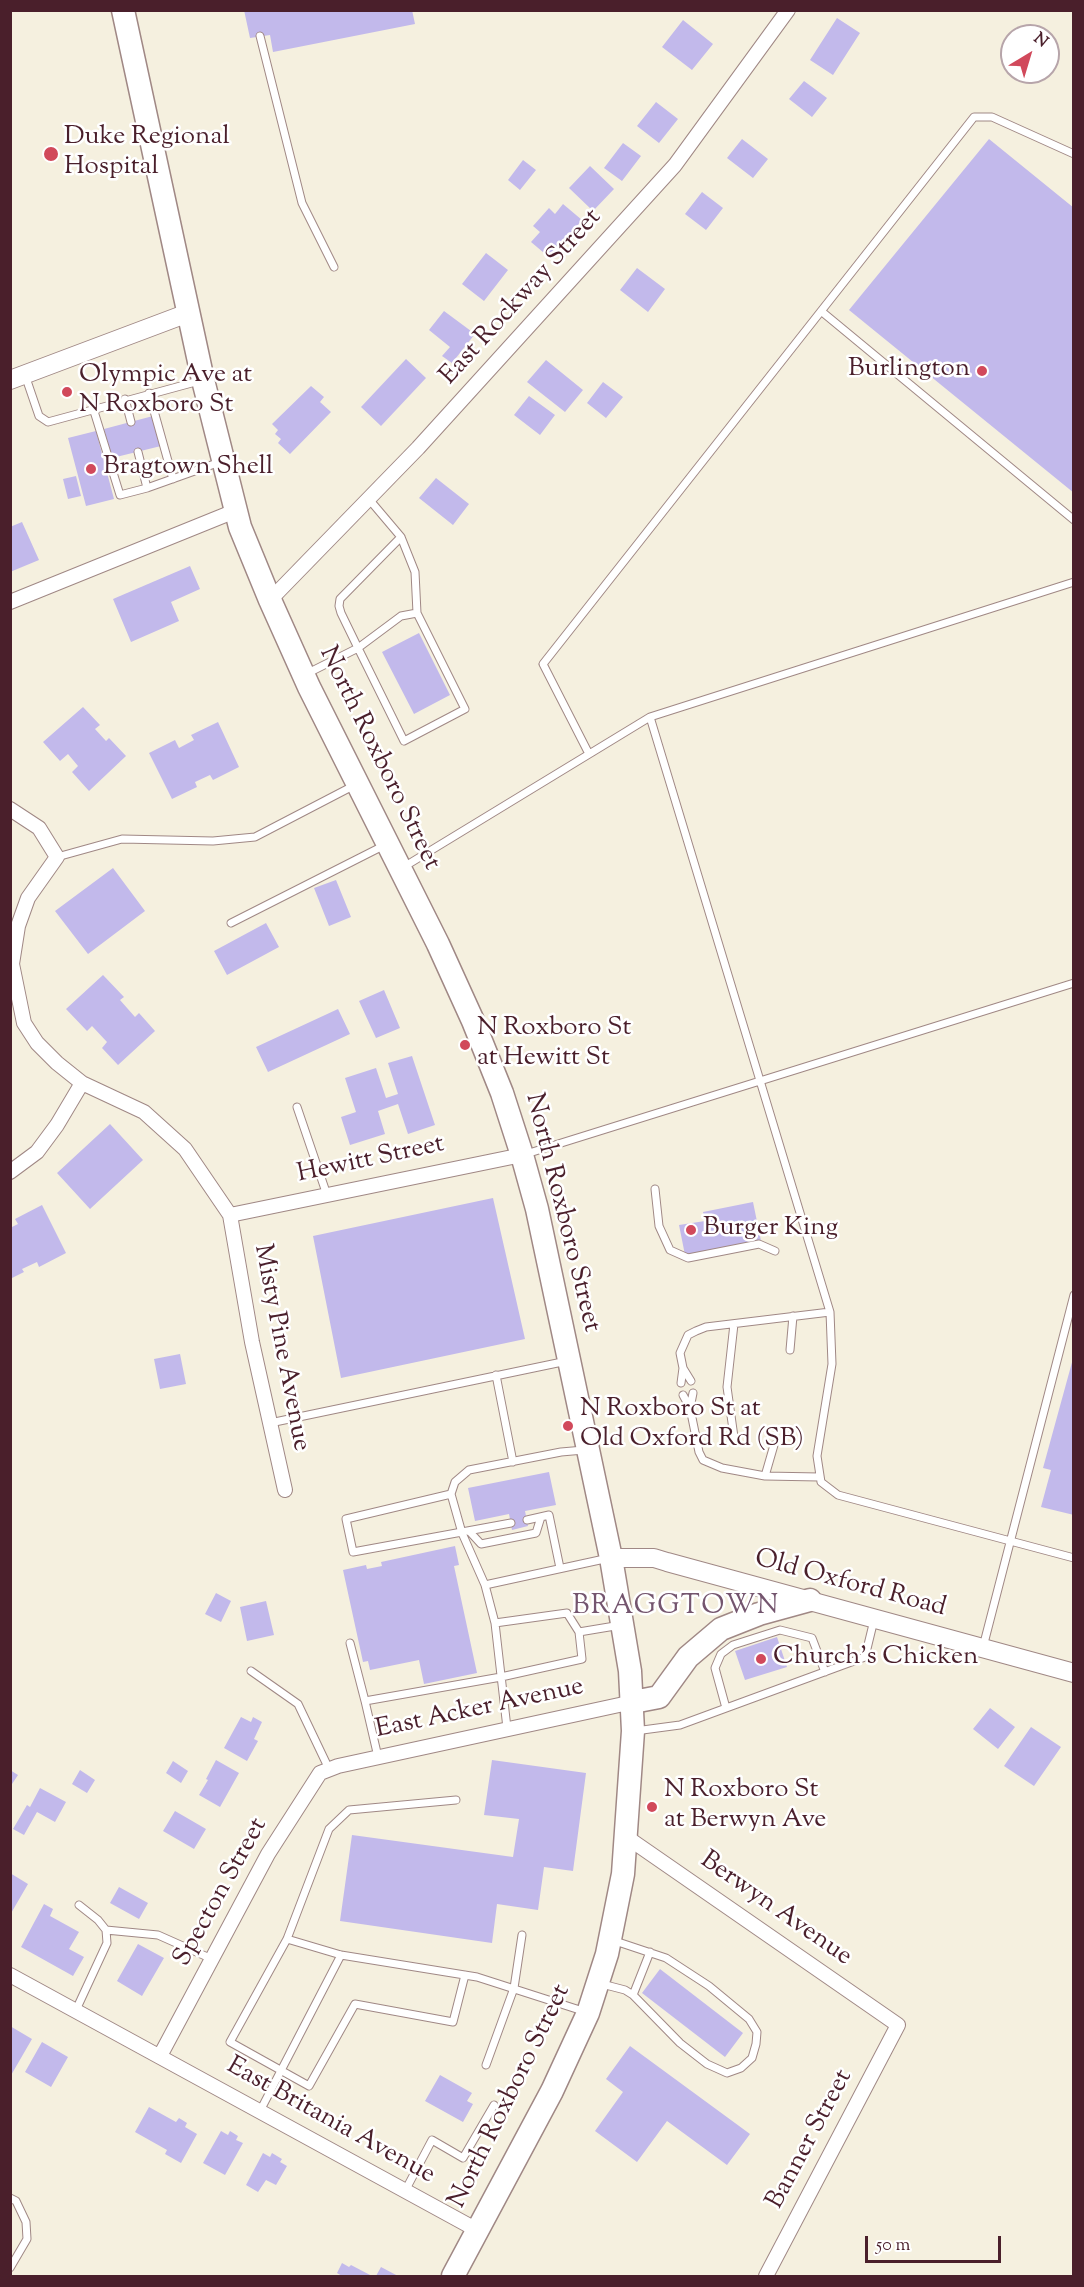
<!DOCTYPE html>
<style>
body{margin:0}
#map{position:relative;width:1084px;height:2287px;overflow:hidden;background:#f5f0df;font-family:"Sorts Mill Goudy",serif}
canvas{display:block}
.frame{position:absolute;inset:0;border:12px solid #4a1f2b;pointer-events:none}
.north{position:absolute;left:1000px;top:24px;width:60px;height:60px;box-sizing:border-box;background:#fff;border:2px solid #b7a5aa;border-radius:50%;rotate:38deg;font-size:16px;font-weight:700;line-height:24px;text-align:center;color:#4a1f2b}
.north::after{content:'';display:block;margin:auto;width:21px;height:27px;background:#d1495b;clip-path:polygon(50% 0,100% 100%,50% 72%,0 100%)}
.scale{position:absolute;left:865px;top:2236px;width:136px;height:27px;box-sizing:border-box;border:3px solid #4a1f2b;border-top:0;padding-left:8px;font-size:18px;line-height:21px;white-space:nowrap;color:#4a1f2b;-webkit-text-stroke:4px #fff;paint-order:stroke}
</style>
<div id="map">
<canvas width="1084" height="2287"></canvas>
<div class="frame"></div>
<div class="north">N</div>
<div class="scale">50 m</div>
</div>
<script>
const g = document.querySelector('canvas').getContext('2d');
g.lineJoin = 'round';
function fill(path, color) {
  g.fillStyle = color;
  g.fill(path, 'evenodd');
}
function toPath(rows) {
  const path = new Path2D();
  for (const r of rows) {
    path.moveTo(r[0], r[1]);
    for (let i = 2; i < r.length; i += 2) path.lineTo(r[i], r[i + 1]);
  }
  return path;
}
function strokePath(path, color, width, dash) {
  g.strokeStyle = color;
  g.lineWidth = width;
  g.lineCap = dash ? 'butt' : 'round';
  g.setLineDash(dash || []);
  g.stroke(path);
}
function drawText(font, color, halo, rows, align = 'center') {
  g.font = font + ' "Sorts Mill Goudy",serif';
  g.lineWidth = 5;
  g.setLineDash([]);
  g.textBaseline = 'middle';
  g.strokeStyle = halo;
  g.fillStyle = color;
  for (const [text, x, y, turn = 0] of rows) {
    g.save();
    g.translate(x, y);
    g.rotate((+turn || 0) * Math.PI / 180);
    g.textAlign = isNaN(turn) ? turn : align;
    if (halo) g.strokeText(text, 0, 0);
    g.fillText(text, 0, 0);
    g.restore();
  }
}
const building = toPath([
 [244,10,412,10,415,24,273,52,270,35,250,38],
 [837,18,860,33,833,75,810,60],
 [683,20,713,44,692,70,662,47],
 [804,81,827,98,812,117,789,99],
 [656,102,678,119,659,143,637,126],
 [742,139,768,159,753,178,727,158],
 [989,139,1074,208,1074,493,849,310],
 [623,143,641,156,622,181,604,168],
 [523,160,536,170,520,190,508,180],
 [590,166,614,189,593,211,569,188],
 [702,192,723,208,706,230,685,214],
 [563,204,582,220,550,258,531,242,540,232,533,226,549,208,555,214],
 [486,253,508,270,484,301,462,284],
 [637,268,665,289,648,312,620,290],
 [444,311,475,334,452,363,442,356,450,347,429,330],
 [406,359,426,378,381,426,361,407],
 [546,360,583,390,565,412,527,382],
 [603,382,623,397,606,418,587,403],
 [311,386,324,397,320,402,331,412,290,454,278,443,281,439,275,434,278,430,272,424],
 [529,396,555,415,540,435,514,415],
 [153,416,161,446,112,458,104,429],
 [96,431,114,499,86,506,68,438],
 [76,476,81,496,68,499,63,479],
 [436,478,469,504,453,525,419,498],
 [22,522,39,560,10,572,10,527],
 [190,566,200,589,171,602,179,621,131,642,113,599],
 [419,633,450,695,414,714,382,652],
 [83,707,100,725,95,729,106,741,109,738,126,756,89,791,72,772,78,766,68,754,60,761,43,742],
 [218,722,239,767,213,780,210,775,195,782,197,787,172,799,149,753,175,740,179,748,194,740,191,735],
 [113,868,145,911,88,954,55,911],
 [336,880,351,917,329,926,314,888],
 [266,923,279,947,227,975,214,951],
 [103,975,124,997,120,1000,135,1017,139,1013,155,1031,118,1065,102,1048,107,1042,92,1026,87,1031,66,1009],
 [384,990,400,1028,376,1038,359,1001],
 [338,1009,350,1034,268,1072,256,1047],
 [412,1056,435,1125,408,1134,398,1104,378,1111,385,1134,350,1145,341,1117,356,1112,345,1078,376,1068,386,1098,398,1094,388,1063],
 [110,1124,143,1160,90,1209,57,1173],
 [493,1198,525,1339,341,1378,313,1236],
 [753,1202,761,1241,685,1255,679,1225,705,1221,703,1212],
 [42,1205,66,1253,39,1267,37,1262,22,1269,24,1272,10,1279,10,1228,18,1224,15,1219],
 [180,1354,186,1384,160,1389,154,1359],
 [1074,1355,1074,1515,1041,1507,1051,1470,1043,1468],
 [549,1472,556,1505,525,1511,528,1526,512,1530,509,1514,475,1521,468,1488],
 [455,1546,459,1565,454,1566,477,1673,424,1684,419,1660,370,1670,368,1661,363,1662,343,1570,366,1565,367,1569,382,1566,381,1562],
 [216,1593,231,1601,221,1622,205,1614],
 [266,1601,274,1635,247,1641,240,1607],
 [777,1637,787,1667,745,1680,735,1651],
 [990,1708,1015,1727,998,1749,973,1729],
 [241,1717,251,1722,253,1717,262,1722,254,1739,258,1741,247,1761,224,1748],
 [1031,1727,1061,1747,1034,1786,1004,1766],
 [216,1760,239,1773,220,1807,199,1795,208,1780,206,1779],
 [492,1760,586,1773,573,1871,544,1867,538,1910,497,1904,492,1943,340,1921,352,1835,513,1857,519,1819,484,1815],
 [173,1761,188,1771,181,1783,166,1773],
 [10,1770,18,1775,10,1787],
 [80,1770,95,1780,87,1793,72,1784],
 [40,1788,66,1802,55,1822,37,1812,24,1835,13,1829,27,1805,30,1807],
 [175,1811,206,1829,194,1849,163,1831],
 [10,1873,28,1884,10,1915],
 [119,1887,148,1903,139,1919,110,1903],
 [44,1904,53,1909,50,1916,79,1932,69,1949,84,1957,73,1976,21,1947],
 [138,1944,164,1958,142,1996,117,1981],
 [660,1969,743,2033,725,2057,642,1993],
 [10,2026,32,2039,10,2077],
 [42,2042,68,2057,51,2087,25,2072],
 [630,2046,750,2134,727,2165,667,2121,637,2162,595,2131,623,2092,606,2079],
 [440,2075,472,2093,467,2101,473,2104,463,2122,425,2101],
 [149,2107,176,2122,179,2118,187,2123,185,2127,197,2134,181,2163,165,2154,167,2150,135,2132],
 [221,2131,228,2135,230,2131,238,2136,236,2140,243,2143,225,2175,203,2163],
 [263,2153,270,2157,272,2153,282,2159,280,2162,287,2166,276,2185,266,2180,258,2192,246,2185],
 [342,2263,349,2267,351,2265,372,2276,342,2276,337,2273],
 [381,2267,398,2276,376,2276]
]);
const service = toPath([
 [260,36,302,203,334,267],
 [821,311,1074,520],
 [25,375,39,416,48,422,199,381],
 [149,393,173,479],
 [125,399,131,422],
 [93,408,120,495,147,488,220,462],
 [138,452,147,488],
 [401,537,415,572,417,613,465,709,404,741,358,648,401,616,417,613],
 [306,674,358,648,341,613,339,606,340,599,401,537,368,498],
 [650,717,830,1312,832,1364,817,1456,821,1482,838,1495,1074,1558],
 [589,754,543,664,974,117,992,117,1074,154],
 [57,857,122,839,213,841,255,837,355,785],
 [402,868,650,717,1074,582],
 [231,923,385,845],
 [297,1107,327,1195],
 [526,1154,1074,983],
 [655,1189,659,1226,670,1250,688,1258,759,1244,775,1251],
 [790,1350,793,1316],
 [496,1375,513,1462],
 [691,1381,683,1368,680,1353,688,1335,696,1331,706,1327,830,1312],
 [681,1383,683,1368],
 [693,1393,690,1408,699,1452,703,1460,722,1468,765,1476,774,1445],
 [683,1395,690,1408],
 [270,1423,567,1361],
 [734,1437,727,1387,734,1324],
 [765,1476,819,1477],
 [451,1494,346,1519,353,1552,511,1523],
 [527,1520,549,1515,560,1568],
 [470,1532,481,1544,536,1533,541,1517],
 [485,1585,609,1558],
 [495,1623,567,1613,579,1632,621,1625],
 [350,1643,365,1701],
 [983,1647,1074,1295],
 [251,1671,298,1704,329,1769],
 [726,1708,715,1668,721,1654,733,1645,780,1630,812,1638,825,1672],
 [507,1728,495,1623,485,1585,462,1533,451,1494,455,1482,469,1470,561,1452,584,1450],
 [635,1731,680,1725,865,1657,874,1620],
 [378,1757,365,1701,501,1677,582,1659,579,1632],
 [456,1800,349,1810,329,1829,287,1939,230,2042,309,2086,355,2004,453,2022,465,1975],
 [106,1930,158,1935,212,1959],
 [287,1939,341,1955,477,1977,586,2012],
 [602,1984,625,1990,633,1995,680,2043,707,2064,727,2073,741,2068,752,2058,756,2044,757,2032,749,2019,709,1986,666,1958,612,1940],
 [633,1995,650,1952],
 [76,2010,107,1943,106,1930,98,1920,79,1905],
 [486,2065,514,1988,522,1935],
 [260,2111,341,1955],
 [405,2191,432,2140,463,2158,494,2105],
 [10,2198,16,2201,26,2222,27,2239,10,2268]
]);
const minor = toPath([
 [270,600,418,448,675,165,788,10],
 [10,602,235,511],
 [10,809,39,828,57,857,28,898,18,926,12,964,24,1023,37,1043,57,1063,82,1083,144,1112,185,1149,230,1215,252,1342,285,1490],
 [10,1172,37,1152,57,1125,82,1083],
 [230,1215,522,1155],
 [625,1836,898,2025,766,2276],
 [10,1975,477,2230],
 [160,2056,268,1854,320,1773,338,1766,633,1702]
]);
const tertiary = toPath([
 [10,380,188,313],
 [611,1558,654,1558,667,1562,1074,1673]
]);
const primary = toPath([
 [123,10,203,380,240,527,270,600,309,687,438,944,473,1021,502,1093,522,1155,537,1209,611,1558,630,1671,633,1731,623,1874,607,1954,588,2013,552,2091,453,2276],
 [633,1702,659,1697,688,1657,721,1629,759,1614,810,1600]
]);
const markers = [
 [51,154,8,"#d1495b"],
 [982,371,6,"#d1495b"],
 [67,392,6,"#d1495b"],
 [91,469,6,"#d1495b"],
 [465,1045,6,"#d1495b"],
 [691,1230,6,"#d1495b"],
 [568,1426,6,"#d1495b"],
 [761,1659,6,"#d1495b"],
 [652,1807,6,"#d1495b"]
];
const poiNames = [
 ["Duke Regional",64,139],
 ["Hospital",64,169],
 ["Burlington",970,371,"right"],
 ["Olympic Ave at",79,377],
 ["N Roxboro St",79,407],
 ["Bragtown Shell",103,469],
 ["N Roxboro St",477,1030],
 ["at Hewitt St",477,1060],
 ["Burger King",703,1230],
 ["N Roxboro St at",580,1411],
 ["Old Oxford Rd (SB)",580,1441],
 ["Church's Chicken",773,1659],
 ["N Roxboro St",664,1792],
 ["at Berwyn Ave",664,1822]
];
const streetNames = [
 ["East Rockway Street",522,298,-48],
 ["North Roxboro Street",378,759,64],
 ["Hewitt Street",371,1161,-12],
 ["North Roxboro Street",561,1213,76],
 ["Misty Pine Avenue",280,1348,79],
 ["Old Oxford Road",850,1585,15],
 ["East Acker Avenue",480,1710,-12],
 ["Specton Street",222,1893,-61],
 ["Berwyn Avenue",775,1910,35],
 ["North Roxboro Street",511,2097,-64],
 ["East Britania Avenue",330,2122,29],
 ["Banner Street",811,2140,-62]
];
const neighbourhoodNames = [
 ["BRAGGTOWN",676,1608]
];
fill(building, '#c2b9eb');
strokePath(service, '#a08885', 9);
strokePath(minor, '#a08885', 16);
strokePath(tertiary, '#a08885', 20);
strokePath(primary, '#a08885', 25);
strokePath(service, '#fff', 7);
strokePath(minor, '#fff', 14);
strokePath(tertiary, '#fff', 18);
strokePath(primary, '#fff', 22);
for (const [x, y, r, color] of markers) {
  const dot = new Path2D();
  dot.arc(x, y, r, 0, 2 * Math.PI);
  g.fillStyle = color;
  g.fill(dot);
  strokePath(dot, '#fff', 2);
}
drawText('26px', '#4a1f2b', '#fff', poiNames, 'left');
drawText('26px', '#4a1f2b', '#fff', streetNames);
g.letterSpacing = '1.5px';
drawText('27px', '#74556e', '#fff', neighbourhoodNames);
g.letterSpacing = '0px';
</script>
